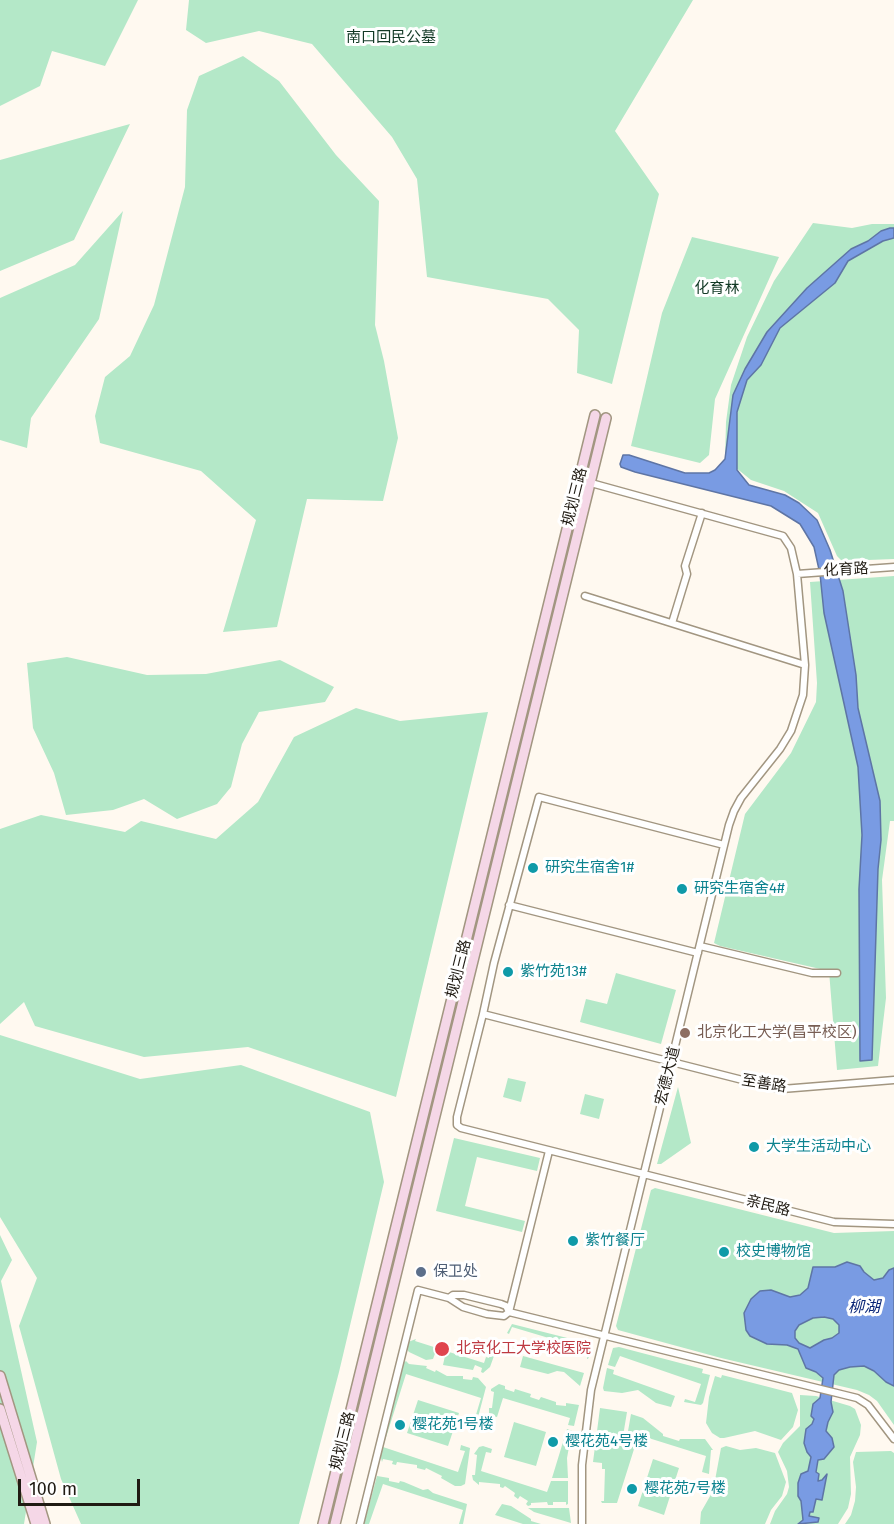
<!DOCTYPE html>
<meta charset="utf-8">
<style>
body{margin:0}
#map{position:relative;width:894px;height:1524px;overflow:hidden;background:#fff9f0;font-family:"Fira Sans",sans-serif}
canvas{display:block}
.scale{position:absolute;left:18px;top:1479px;width:122px;height:27px;box-sizing:border-box;border:3px solid #201b13;border-top:0;padding-left:8px;font-size:18px;line-height:21px;white-space:nowrap;color:#201b13;-webkit-text-stroke:4px #fff;paint-order:stroke}
</style>
<div id="map">
<canvas width="894" height="1524"></canvas>
<div class="scale">100 m</div>
</div>
<script>
const g = document.querySelector('canvas').getContext('2d');
g.lineJoin = 'round';
function fill(path, color) {
  g.fillStyle = color;
  g.fill(path, 'evenodd');
}
function toPath(rows) {
  const path = new Path2D();
  for (const r of rows) {
    path.moveTo(r[0], r[1]);
    for (let i = 2; i < r.length; i += 2) path.lineTo(r[i], r[i + 1]);
  }
  return path;
}
function strokePath(path, color, width, dash) {
  g.strokeStyle = color;
  g.lineWidth = width;
  g.lineCap = dash ? 'butt' : 'round';
  g.setLineDash(dash || []);
  g.stroke(path);
}
function drawText(font, color, halo, rows, align = 'center') {
  g.font = font + ' "Fira Sans","Noto Sans SC",sans-serif';
  g.lineWidth = 6;
  g.setLineDash([]);
  g.textBaseline = 'middle';
  g.strokeStyle = halo;
  g.fillStyle = color;
  for (const [text, x, y, turn = 0] of rows) {
    g.save();
    g.translate(x, y);
    g.rotate((+turn || 0) * Math.PI / 180);
    g.textAlign = isNaN(turn) ? turn : align;
    if (halo) g.strokeText(text, 0, 0);
    g.fillText(text, 0, 0);
    g.restore();
  }
}
const green = toPath([
 [0,0,138,0,105,66,52,51,40,86,0,106],
 [189,0,693,0,615,131,659,194,612,384,577,373,579,330,548,299,427,277,417,179,392,137,312,44,259,31,206,43,186,30],
 [243,56,279,81,336,155,379,201,375,325,384,361,398,438,383,501,307,499,277,627,223,632,256,520,201,471,100,443,95,416,105,377,130,356,154,305,185,187,187,110,199,76],
 [130,124,74,240,0,271,0,160],
 [123,211,99,319,31,418,27,448,0,440,0,298,75,265],
 [813,223,852,228,872,224,894,224,894,559,842,561,837,556,818,513,784,491,751,480,725,459,726,422,731,385,747,337,774,281],
 [692,237,779,257,715,399,709,455,700,463,631,446,662,313],
 [894,576,894,821,890,821,882,880,886,998,878,1066,837,1070,829,971,720,946,714,943,745,814,791,753,816,702,817,683,810,582],
 [67,657,147,675,206,674,280,660,334,687,325,702,259,712,242,744,231,787,217,804,177,819,144,799,113,810,66,815,54,773,33,728,27,663],
 [356,708,400,721,488,712,396,1097,248,1047,144,1057,35,1026,24,1002,0,1024,0,829,41,815,125,832,141,821,216,839,258,802,294,737],
 [616,973,676,990,661,1044,580,1022,586,999,607,1004],
 [0,1035,140,1079,241,1065,370,1112,384,1182,339,1372,299,1524,81,1524,61,1479,19,1326,37,1278,0,1217],
 [508,1078,526,1082,521,1102,503,1097],
 [678,1087,691,1143,661,1164,657,1164],
 [585,1094,604,1099,599,1119,580,1114],
 [454,1138,540,1158,537,1171,477,1157,465,1206,525,1221,522,1232,436,1211],
 [655,1188,834,1233,894,1231,894,1425,877,1401,869,1395,857,1390,721,1358,618,1330,616,1326,651,1190],
 [0,1235,12,1260,1,1281,37,1442,24,1524,0,1524],
 [512,1324,587,1343,592,1348,588,1359,587,1359,589,1350,512,1327,509,1334,507,1333],
 [416,1339,415,1341,437,1348,433,1359,426,1360,409,1352,406,1348,408,1342],
 [619,1347,703,1369,702,1373,710,1375,703,1403,701,1405,684,1402,685,1399,695,1402,701,1384,620,1356,615,1367,608,1365,613,1348],
 [446,1351,484,1363,486,1357,489,1358,490,1355,494,1356,490,1367,483,1373,481,1372,482,1368,475,1365,473,1370,443,1365],
 [523,1356,584,1373,580,1386,564,1372,557,1371,548,1374,520,1367],
 [406,1361,409,1364,427,1366,426,1368,435,1372,436,1370,447,1376,463,1376,463,1379,472,1380,473,1377,478,1378,486,1387,477,1421,474,1420,472,1417,475,1418,481,1398,406,1374,383,1447,458,1472,465,1451,460,1450,461,1445,470,1448,465,1484,461,1486,455,1486,441,1478,442,1476,426,1468,425,1470,417,1468,417,1465,397,1462,396,1465,392,1464,393,1461,383,1459,382,1462,380,1454,402,1364],
 [607,1368,614,1370,613,1374,675,1396,671,1407,656,1403,638,1390,622,1393,604,1391,603,1388],
 [722,1375,792,1393,798,1410,793,1427,781,1440,755,1431,724,1438,720,1438,712,1433,706,1423,709,1397,715,1376,721,1378],
 [499,1384,505,1386,505,1389,514,1392,515,1389,531,1394,530,1397,539,1400,541,1397,556,1402,556,1405,566,1406,566,1403,579,1405,574,1426,568,1425,570,1418,503,1398,497,1417,489,1415,489,1408,492,1408,494,1392,491,1391,491,1389],
 [800,1395,816,1396,850,1406,855,1409,861,1425,860,1435,850,1457,851,1494,848,1508,838,1524,770,1524,775,1511,787,1494,789,1487,787,1471,778,1452,783,1443,800,1426],
 [418,1400,459,1413,448,1446,407,1433],
 [600,1408,627,1412,622,1442,635,1446,617,1503,602,1503,601,1501,604,1501,605,1469,602,1469,602,1463,593,1462],
 [631,1414,643,1418,663,1434,663,1436,679,1441,680,1439,705,1439,713,1450,711,1450,709,1474,702,1472,706,1456,639,1435,637,1441,627,1437],
 [514,1422,546,1432,536,1466,504,1457],
 [567,1429,572,1431,567,1458,568,1478,552,1478],
 [483,1446,492,1449,491,1453,486,1452,481,1471,547,1492,551,1481,568,1481,568,1504,566,1505,566,1502,553,1502,553,1505,548,1505,547,1502,531,1503,531,1505,528,1506,526,1504,528,1501,520,1496,518,1499,514,1496,515,1493,505,1486,503,1488,500,1487,500,1484,479,1482,479,1485,473,1480,472,1475,475,1475,477,1455,474,1454,479,1447],
 [726,1446,740,1450,756,1448,775,1453,786,1482,782,1496,771,1510,765,1524,700,1524,701,1512,713,1491,721,1448],
 [891,1451,894,1453,894,1524,845,1524,851,1515,855,1501,856,1487,853,1462,856,1452],
 [653,1459,679,1468,664,1515,638,1506],
 [377,1476,389,1478,389,1481,399,1483,400,1481,404,1482,423,1490,428,1489,433,1493,467,1504,463,1524,459,1524,463,1510,383,1484,369,1524,364,1524],
 [502,1504,511,1506,531,1519,531,1521,541,1524,523,1524,495,1515],
 [528,1508,569,1508,571,1523,534,1512]
]);
const water = toPath([
 [890,228,894,228,894,238,883,241,848,261,835,283,780,328,761,365,747,380,737,412,737,470,749,485,785,495,799,503,817,520,830,550,843,591,856,675,858,708,880,801,881,840,878,869,872,1060,860,1061,859,889,862,835,858,767,824,613,820,574,814,547,800,524,771,506,635,472,621,467,620,464,623,455,629,455,685,473,709,473,715,470,725,459,733,395,745,369,767,332,807,288,851,249,868,241,881,231,890,228],
 [847,1262,860,1266,864,1272,874,1280,883,1278,889,1270,894,1268,894,1386,886,1382,874,1371,864,1366,850,1367,839,1370,834,1375,831,1402,833,1412,828,1422,826,1431,832,1438,834,1447,824,1459,818,1460,816,1472,819,1474,818,1481,822,1480,827,1474,822,1500,816,1499,813,1512,810,1512,809,1516,819,1518,818,1522,798,1524,803,1520,801,1501,798,1496,798,1483,801,1474,808,1471,811,1457,807,1452,804,1443,806,1429,812,1424,814,1419,811,1416,813,1404,820,1398,823,1378,816,1372,806,1368,798,1349,787,1345,767,1344,750,1336,746,1330,744,1313,751,1299,760,1291,771,1290,790,1297,800,1295,808,1288,813,1267,835,1267,847,1262],
 [824,1317,833,1319,839,1325,839,1333,832,1338,824,1340,810,1348,799,1343,795,1338,795,1331,799,1325,813,1318,824,1317]
]);
const street = toPath([
 [797,574,894,567],
 [585,596,805,665],
 [672,623,687,574,685,566,702,513],
 [724,845,539,797,494,963,483,1014,770,1087,782,1089,894,1080],
 [509,905,698,953],
 [700,946,812,973,837,973],
 [483,1014,457,1117,457,1125,461,1128,834,1222,894,1224],
 [449,1298,453,1295,464,1295,501,1304,506,1306,509,1312,857,1398,868,1405,894,1439],
 [360,1524,418,1290,449,1298,463,1307,487,1314,504,1316,509,1312,549,1151],
 [582,1524,582,1465,591,1390,729,825,734,811,741,798,780,749,791,731,803,695,805,665,797,574,791,548,783,536,591,483]
]);
const secondary = toPath([
 [0,1376,45,1524],
 [0,1409,36,1524],
 [323,1524,595,415],
 [335,1524,606,418]
]);
const markers = [
 [533,868,6,"#0f9aa8"],
 [682,889,6,"#0f9aa8"],
 [508,972,6,"#0f9aa8"],
 [685,1033,6,"#8d6e63"],
 [754,1147,6,"#0f9aa8"],
 [573,1241,6,"#0f9aa8"],
 [724,1252,6,"#0f9aa8"],
 [421,1272,6,"#5c6f8a"],
 [442,1349,8,"#e0444e"],
 [400,1425,6,"#0f9aa8"],
 [553,1442,6,"#0f9aa8"],
 [632,1489,6,"#0f9aa8"]
];
const parkNames = [
 ["南口回民公墓",391,38],
 ["化育林",717,289]
];
const streetNames = [
 ["规划三路",575,497,-76],
 ["化育路",846,570,-3],
 ["规划三路",459,969,-76],
 ["宏德大道",668,1076,-76],
 ["至善路",764,1084,9],
 ["亲民路",768,1206,14],
 ["规划三路",343,1441,-76]
];
const cultureNames = [
 ["研究生宿舍1#",545,868],
 ["研究生宿舍4#",694,889],
 ["紫竹苑13#",520,972],
 ["大学生活动中心",766,1147],
 ["紫竹餐厅",585,1241],
 ["校史博物馆",736,1252],
 ["樱花苑1号楼",412,1425],
 ["樱花苑4号楼",565,1442],
 ["樱花苑7号楼",644,1489]
];
const educationNames = [
 ["北京化工大学(昌平校区)",697,1033]
];
const serviceNames = [
 ["保卫处",433,1272]
];
const healthNames = [
 ["北京化工大学校医院",456,1349]
];
const waterNames = [
 ["柳湖",864,1308]
];
fill(green, '#b4e8c8');
fill(water, '#799be3');
strokePath(water, '#5e75a5', 1.5);
strokePath(street, '#a29681', 9);
strokePath(secondary, '#a29681', 12);
strokePath(street, '#fff', 6);
strokePath(secondary, '#f5d7e7', 9);
for (const [x, y, r, color] of markers) {
  const dot = new Path2D();
  dot.arc(x, y, r, 0, 2 * Math.PI);
  g.fillStyle = color;
  g.fill(dot);
  strokePath(dot, '#fff', 2);
}
drawText('15px', '#123925', '#fff', parkNames);
drawText('15px', '#201b13', '#fff', streetNames);
drawText('15px', '#0d838f', '#fff', cultureNames, 'left');
drawText('15px', '#785e54', '#fff', educationNames, 'left');
drawText('15px', '#4e5e75', '#fff', serviceNames, 'left');
drawText('15px', '#be3a42', '#fff', healthNames, 'left');
drawText('italic 16px', '#082476', '#fff', waterNames);
</script>
